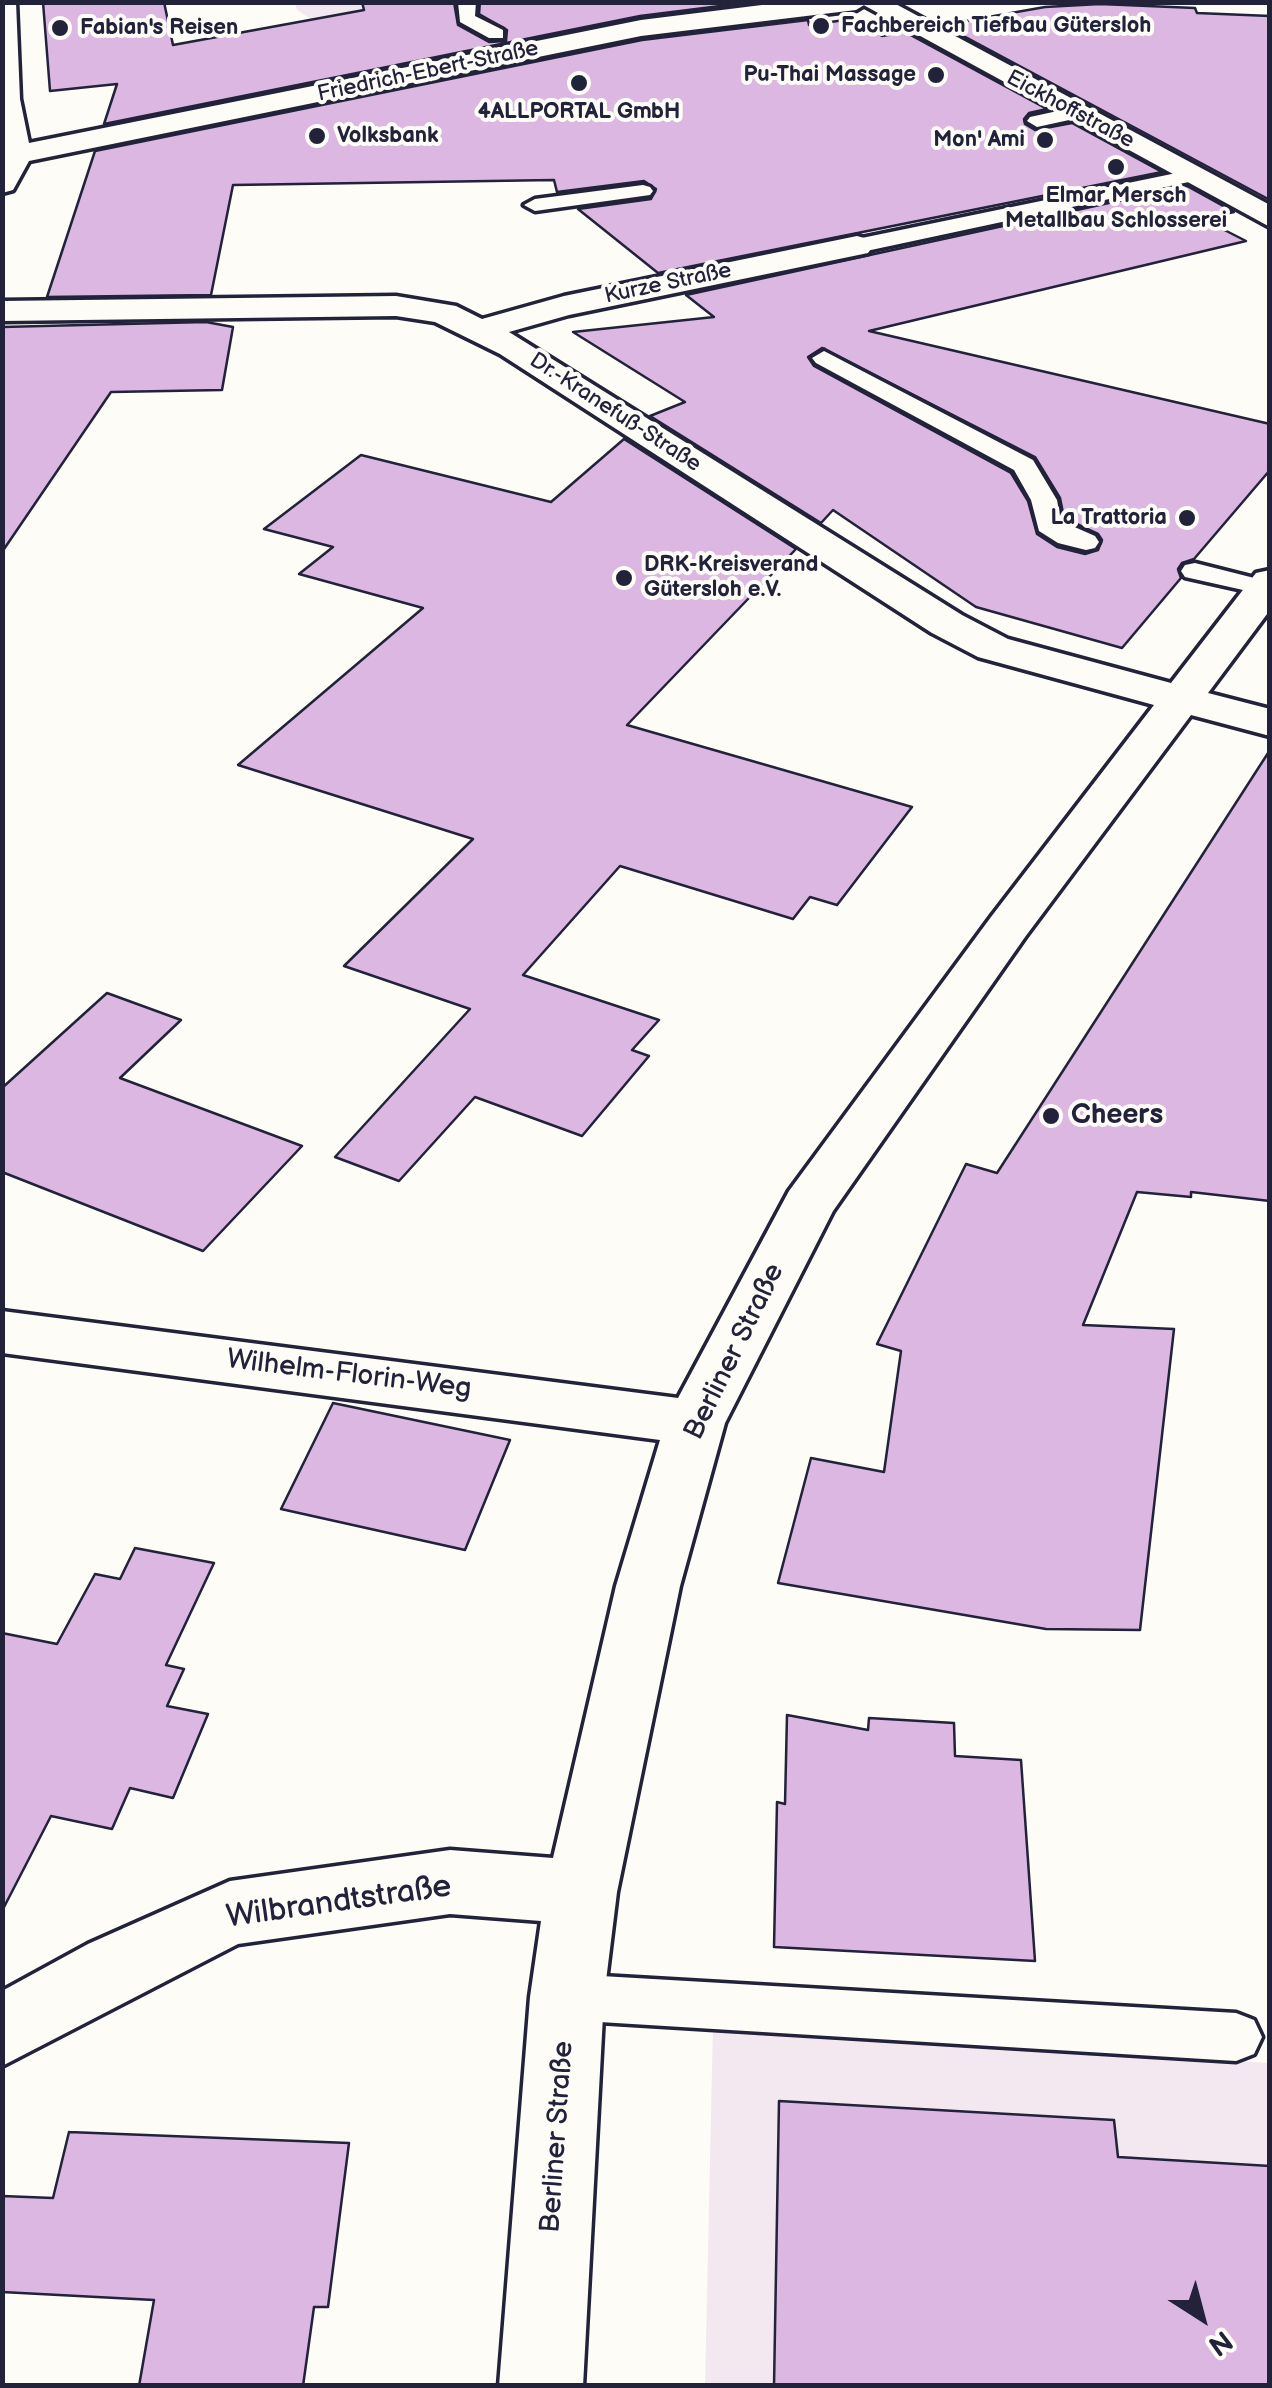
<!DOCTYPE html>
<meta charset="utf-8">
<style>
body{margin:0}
#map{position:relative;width:1272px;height:2388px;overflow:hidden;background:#fdfcf7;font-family:"Balsamiq Sans",sans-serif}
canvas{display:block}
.frame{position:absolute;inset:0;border:5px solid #22223b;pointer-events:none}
.north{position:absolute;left:1152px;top:2268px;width:100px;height:100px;-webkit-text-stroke:8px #fdfcf7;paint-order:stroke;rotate:144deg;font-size:28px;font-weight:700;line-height:40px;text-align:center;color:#22223b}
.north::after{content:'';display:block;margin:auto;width:35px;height:45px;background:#22223b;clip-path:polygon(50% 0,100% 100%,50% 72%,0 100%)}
</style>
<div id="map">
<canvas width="1272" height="2388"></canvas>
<div class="frame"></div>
<div class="north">N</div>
</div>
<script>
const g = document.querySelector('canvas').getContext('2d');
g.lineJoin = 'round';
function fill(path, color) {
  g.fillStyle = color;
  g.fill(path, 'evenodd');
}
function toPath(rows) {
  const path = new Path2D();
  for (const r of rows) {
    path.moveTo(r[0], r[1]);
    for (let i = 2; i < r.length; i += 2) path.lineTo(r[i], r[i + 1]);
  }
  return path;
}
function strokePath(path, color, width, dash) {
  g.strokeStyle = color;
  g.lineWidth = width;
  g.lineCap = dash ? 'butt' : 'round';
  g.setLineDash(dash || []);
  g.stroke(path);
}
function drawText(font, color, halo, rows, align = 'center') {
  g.font = font + ' "Balsamiq Sans",sans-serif';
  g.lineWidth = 8;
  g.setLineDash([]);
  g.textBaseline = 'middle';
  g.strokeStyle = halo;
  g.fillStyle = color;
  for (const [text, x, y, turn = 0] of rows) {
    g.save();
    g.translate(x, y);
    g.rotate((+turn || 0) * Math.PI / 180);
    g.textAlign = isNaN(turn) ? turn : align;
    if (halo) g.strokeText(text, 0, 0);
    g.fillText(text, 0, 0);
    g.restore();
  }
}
const built = toPath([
 [295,3,572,3,352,45,297,10],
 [713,2026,1269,2063,1269,2385,705,2386]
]);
const building = toPath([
 [43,2,164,2,173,45,364,10,362,2,454,2,458,25,489,42,506,41,507,30,479,14,480,2,752,2,640,16,104,124,117,84,50,91,43,2],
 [1100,4,1195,8,1197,13,1270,16,1270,200,943,25,1045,7,1100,4],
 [852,19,882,36,905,32,1047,109,1029,113,1024,119,1025,124,1035,130,1072,123,1162,172,658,273,578,209,651,199,656,189,644,181,557,192,554,180,233,185,211,295,47,297,95,151,642,40,808,20,809,25,852,19],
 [1187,186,1234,212,1203,219,1246,241,869,331,1270,424,1270,470,1194,559,1182,563,1178,569,1181,578,1122,648,976,607,833,510,821,523,650,416,685,402,573,332,714,317,686,295,1187,186],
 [822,348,1035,457,1060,498,1064,518,1098,534,1102,540,1098,550,1085,554,1057,547,1037,534,1028,501,1011,473,814,366,808,357,822,348],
 [206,322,233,327,222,390,111,392,2,552,2,327,206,322],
 [624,439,796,549,627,725,912,807,837,905,810,897,793,919,620,866,523,975,659,1020,632,1050,649,1056,582,1136,475,1097,399,1181,335,1157,470,1009,344,966,473,839,238,765,423,608,299,574,333,547,264,529,361,455,551,502,624,439],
 [1270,750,1270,1201,1191,1192,1191,1197,1137,1192,1083,1325,1174,1329,1140,1630,1046,1629,778,1583,811,1458,884,1472,901,1351,877,1344,966,1164,997,1173,1270,750],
 [107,993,181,1020,120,1078,302,1146,203,1251,2,1172,2,1088,107,993],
 [333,1403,510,1440,465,1550,281,1509,333,1403],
 [135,1548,214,1563,166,1665,184,1669,167,1706,208,1714,173,1798,130,1788,112,1829,51,1816,2,1911,2,1633,57,1644,95,1574,120,1579,135,1548],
 [787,1715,868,1730,869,1718,954,1723,955,1756,1021,1760,1035,1961,774,1947,777,1802,785,1804,787,1715],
 [779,2101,1114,2120,1118,2157,1270,2166,1270,2386,774,2386,779,2101],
 [69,2132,349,2143,328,2307,314,2307,303,2386,139,2386,154,2300,2,2292,2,2196,53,2198,69,2132]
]);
const lane = toPath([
 [458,2,476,2,475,16,503,30,503,38,489,38,460,22,458,2],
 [1076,107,1083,109,1083,117,1037,127,1027,121,1030,117,1076,107],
 [1191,170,1201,176,1198,180,857,253,846,246,857,239,1191,170],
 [643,185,650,187,653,191,650,195,535,211,524,205,535,199,643,185],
 [824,351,1033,460,1057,500,1061,521,1095,536,1099,542,1095,548,1086,550,1058,543,1039,531,1031,500,1014,470,816,363,812,358,824,351],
 [1195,563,1270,582,1270,596,1185,577,1181,571,1185,565,1195,563],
 [567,1974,1236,2013,1254,2020,1262,2037,1254,2054,1236,2061,567,2020,549,2014,542,1997,549,1980,567,1974]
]);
const street = toPath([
 [858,2,892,2,1270,205,1270,227,858,2],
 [857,236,868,239,873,246,868,253,569,315,509,332,962,615,1008,639,1171,683,1256,573,1270,570,1270,610,1208,693,1270,709,1270,736,1191,715,1025,937,833,1211,725,1423,680,1586,617,1892,604,1997,583,2386,499,2386,530,1997,541,1921,450,1914,238,1944,2,2066,2,1991,88,1944,230,1881,450,1850,553,1858,616,1586,660,1440,2,1353,2,1311,678,1398,789,1191,991,917,1154,705,978,657,932,633,500,354,435,322,396,316,2,321,2,301,396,296,456,306,482,319,564,296,857,236]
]);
const secondary = toPath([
 [2,2,16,2,20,99,29,143,641,20,786,2,869,2,856,10,641,36,29,161,13,190,2,193,2,2]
]);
const markers = [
 [821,26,10,"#22223b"],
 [60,28,10,"#22223b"],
 [936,75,10,"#22223b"],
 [579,83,10,"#22223b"],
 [317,136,10,"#22223b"],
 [1045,140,10,"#22223b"],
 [1116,167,10,"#22223b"],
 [1187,518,10,"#22223b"],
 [624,578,10,"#22223b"],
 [1051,1116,10,"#22223b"]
];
const farPoinames = [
 ["Fachbereich Tiefbau Gütersloh",841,26],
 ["Fabian's Reisen",80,28],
 ["Pu-Thai Massage",916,75,"right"],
 ["4ALLPORTAL GmbH",579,112,"center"],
 ["Volksbank",337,136],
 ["Mon' Ami",1025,140,"right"],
 ["Elmar Mersch",1116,196,"center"],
 ["Metallbau Schlosserei",1116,221,"center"],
 ["La Trattoria",1167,518,"right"],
 ["DRK-Kreisverand",644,565],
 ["Gütersloh e.V.",644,590]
];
const farStreetnames = [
 ["Friedrich-Ebert-Straße",428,72,-12],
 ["Eickhoffstraße",1070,110,28],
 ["Kurze Straße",668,284,-12],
 ["Dr.-Kranefuß-Straße",615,413,33]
];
const poiNames = [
 ["Cheers",1071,1116]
];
const streetNames = [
 ["Berliner Straße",735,1352,-64],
 ["Wilhelm-Florin-Weg",349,1375,7],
 ["Berliner Straße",558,2137,-86]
];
const nearStreetnames = [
 ["Wilbrandtstraße",339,1903,-8]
];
fill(built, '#f3e7f0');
fill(building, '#dbb7e1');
strokePath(building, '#22223b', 2.5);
strokePath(lane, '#22223b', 7);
strokePath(street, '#22223b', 7);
strokePath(secondary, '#22223b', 7);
fill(lane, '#fdfcf7');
fill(street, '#fdfcf7');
fill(secondary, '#fdfcf7');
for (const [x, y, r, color] of markers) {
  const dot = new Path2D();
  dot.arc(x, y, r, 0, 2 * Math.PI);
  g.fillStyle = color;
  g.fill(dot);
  strokePath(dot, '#fdfcf7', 4);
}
drawText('bold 22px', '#22223b', '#fdfcf7', farPoinames, 'left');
drawText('22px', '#22223b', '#fdfcf7', farStreetnames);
drawText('bold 28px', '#22223b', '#fdfcf7', poiNames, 'left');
drawText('28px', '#22223b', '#fdfcf7', streetNames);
drawText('32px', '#22223b', '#fdfcf7', nearStreetnames);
</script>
